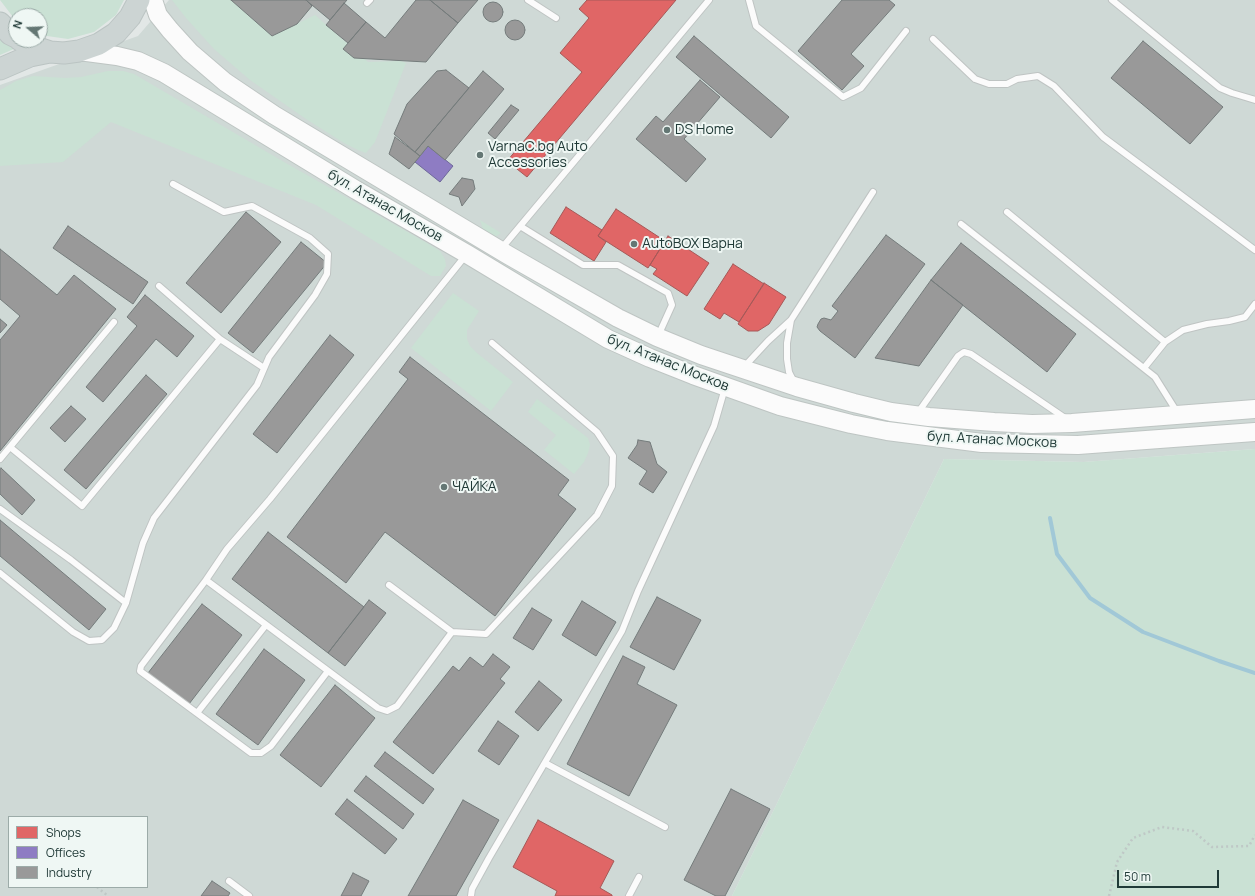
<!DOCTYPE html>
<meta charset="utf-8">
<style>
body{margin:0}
#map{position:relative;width:1255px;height:896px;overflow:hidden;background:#e2e7e6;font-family:Manrope,sans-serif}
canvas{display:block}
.legend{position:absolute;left:8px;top:816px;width:140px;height:72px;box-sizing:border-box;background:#eff7f4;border:1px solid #9caba8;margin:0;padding:5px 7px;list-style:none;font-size:12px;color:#203a37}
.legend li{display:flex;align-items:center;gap:8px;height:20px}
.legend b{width:20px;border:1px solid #9caba8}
.north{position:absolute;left:8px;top:8px;width:40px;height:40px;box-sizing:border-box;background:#eff7f4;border:1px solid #9caba8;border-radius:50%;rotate:289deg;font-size:11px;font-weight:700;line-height:16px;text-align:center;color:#203a37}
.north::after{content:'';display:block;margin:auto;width:14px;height:18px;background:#647774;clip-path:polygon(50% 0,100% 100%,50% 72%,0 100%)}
.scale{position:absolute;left:1117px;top:870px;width:102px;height:18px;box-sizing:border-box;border:2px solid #203a37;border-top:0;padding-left:5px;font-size:12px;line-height:14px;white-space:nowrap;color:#203a37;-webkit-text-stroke:3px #eff7f4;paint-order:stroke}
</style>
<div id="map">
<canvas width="1255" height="896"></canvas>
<ul class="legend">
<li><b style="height:11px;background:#e06666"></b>Shops</li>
<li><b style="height:11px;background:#8e7cc3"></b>Offices</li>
<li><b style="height:11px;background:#999"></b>Industry</li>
</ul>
<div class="north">N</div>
<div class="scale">50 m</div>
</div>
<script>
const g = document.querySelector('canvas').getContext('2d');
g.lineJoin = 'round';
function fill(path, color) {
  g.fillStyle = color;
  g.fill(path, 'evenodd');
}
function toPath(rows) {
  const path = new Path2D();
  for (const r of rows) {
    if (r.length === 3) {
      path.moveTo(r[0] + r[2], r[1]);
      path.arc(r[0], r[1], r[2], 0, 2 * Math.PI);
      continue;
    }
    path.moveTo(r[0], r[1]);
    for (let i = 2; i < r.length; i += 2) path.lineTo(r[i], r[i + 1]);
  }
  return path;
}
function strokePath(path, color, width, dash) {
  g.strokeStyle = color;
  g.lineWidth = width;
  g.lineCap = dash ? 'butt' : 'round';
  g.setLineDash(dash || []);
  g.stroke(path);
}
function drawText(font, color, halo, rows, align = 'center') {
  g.font = font + ' Manrope,sans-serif';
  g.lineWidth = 4;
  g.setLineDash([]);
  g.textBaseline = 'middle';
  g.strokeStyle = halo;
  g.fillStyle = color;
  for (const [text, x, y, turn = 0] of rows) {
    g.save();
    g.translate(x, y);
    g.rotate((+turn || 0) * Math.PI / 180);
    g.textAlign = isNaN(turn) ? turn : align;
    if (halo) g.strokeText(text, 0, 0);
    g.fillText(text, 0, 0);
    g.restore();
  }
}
const built = toPath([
 [169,0,1255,0,1255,449,1084,462,944,459,732,896,0,896,0,85,138,36],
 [9,817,147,817,147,887,9,887]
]);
const green = toPath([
 [0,0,124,0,116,15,94,32,68,39,40,35,40,16,16,16,16,21],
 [172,0,231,0,272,36,315,15,368,62,401,61,406,63,375,142,366,153,358,150,344,143,306,119,250,80,214,49,186,18],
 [0,38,16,48,0,55],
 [108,71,123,71,134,74,284,162,427,243,440,251,445,259,446,266,440,276,431,276,316,205,111,122,63,162,0,166,0,90,2,89,16,81,33,76,65,78,81,77],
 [480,220,501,233,495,237,484,232],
 [453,293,479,311,467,330,467,339,470,346,477,353,513,382,491,411,411,348],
 [537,399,588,438,590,445,588,453,584,462,574,474,544,450,556,435,528,412],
 [1255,449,1255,896,732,896,944,459,1084,462]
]);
const shops = toPath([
 [587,0,676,0,527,177,507,161,582,72,560,53,589,18,579,9,587,0],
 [566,207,602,230,598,236,606,242,594,261,550,233,566,207],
 [616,209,665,241,648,268,598,236,616,209],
 [668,236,709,263,687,296,653,274,657,269,650,265,668,236],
 [733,264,764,284,739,322,724,313,720,319,704,309,733,264],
 [764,283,786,297,769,324,758,331,748,331,738,324,764,283],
 [538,820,614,861,600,888,612,895,612,896,555,896,557,891,513,867,538,820]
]);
const offices = toPath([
 [428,146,453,166,440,182,415,162,428,146]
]);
const industry = toPath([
 [231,0,306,0,312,6,297,24,272,36,231,0],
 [306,0,347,0,330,20,306,0],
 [416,0,430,0,458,23,426,62,354,58,343,49,366,22,385,38,416,0],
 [430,0,478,0,458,23,430,0],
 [842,0,889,0,895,5,851,54,864,66,842,90,798,51,842,0],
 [493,12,10],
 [344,3,366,22,348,43,326,25,344,3],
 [515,30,10],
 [694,36,789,117,771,138,676,57,694,36],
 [1143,41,1223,107,1190,144,1111,78,1143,41],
 [446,70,469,88,415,152,394,134,407,104,437,71,446,70],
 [483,71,504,89,445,160,428,146,420,156,415,152,483,71],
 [700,80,720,97,684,139,706,159,686,182,636,139,656,116,663,122,700,80],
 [511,105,519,110,495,139,488,133,511,105],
 [395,137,420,156,409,169,389,154,395,137],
 [462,178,473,180,475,189,462,206,459,197,449,194,462,178],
 [246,212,281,242,221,313,186,283,246,212],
 [68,226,148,282,133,304,53,248,68,226],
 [886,235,925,264,855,358,820,331,817,327,818,324,821,319,824,318,831,320,838,311,832,306,886,235],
 [301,242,327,263,253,353,228,333,301,242],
 [961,243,1076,334,1047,372,931,280,961,243],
 [0,249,57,295,74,275,116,309,0,451,0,340,20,316,0,299,0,249],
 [931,280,963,305,919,366,875,358,931,280],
 [145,295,194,336,177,357,156,339,103,402,86,387,137,326,127,317,145,295],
 [0,319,7,325,0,333,0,319],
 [330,335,354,355,277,453,253,434,330,335],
 [410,357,569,480,558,495,576,509,495,616,385,532,346,583,287,537,408,379,399,372,410,357],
 [146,375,167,394,86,489,64,470,146,375],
 [71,406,86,419,65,442,50,428,71,406],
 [638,440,650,442,657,464,667,472,653,493,639,484,647,471,628,458,637,445,638,440],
 [1,468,35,500,22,515,0,494,0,470,1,468],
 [0,520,106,609,89,630,0,556,0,520],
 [268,532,364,607,328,653,232,579,268,532],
 [657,597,701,620,674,670,630,647,657,597],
 [369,600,386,613,345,666,328,653,369,600],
 [582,601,616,622,596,656,562,635,582,601],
 [202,604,242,635,189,704,148,673,202,604],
 [532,608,552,620,533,650,513,638,532,608],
 [264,649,305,680,258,745,216,714,264,649],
 [493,654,510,667,500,679,505,683,433,774,393,742,453,666,459,671,470,657,483,667,493,654],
 [623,656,645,667,637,684,677,705,629,796,567,764,623,656],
 [539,681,562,700,538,731,515,712,539,681],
 [335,685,375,718,321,787,280,755,335,685],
 [498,721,519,736,499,765,478,751,498,721],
 [385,752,434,789,423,804,374,766,385,752],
 [366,776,414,814,403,829,354,791,366,776],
 [731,789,770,809,725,896,716,896,684,880,731,789],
 [347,799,397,839,385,854,335,814,347,799],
 [463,800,499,820,456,896,408,896,463,800],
 [353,873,369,881,361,896,341,896,353,873],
 [212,881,230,893,228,896,201,896,212,881]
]);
const stream = toPath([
 [1050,518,1057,554,1090,598,1143,632,1219,661,1255,673]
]);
const path = toPath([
 [97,887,108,896],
 [1109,896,1117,862,1133,838,1162,827,1193,831,1212,847,1249,846,1255,835]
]);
const service = toPath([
 [528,0,556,18],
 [749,0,756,26,843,97,861,88,906,31],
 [1112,0,1220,88,1232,93,1255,100],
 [367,3,370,0],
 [933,39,975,79,989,84,1007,84,1017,79,1038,76,1054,86,1103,137,1255,250],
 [1007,212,1165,342],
 [961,224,1155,377,1177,412],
 [520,226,583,265,618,265,668,293,672,305,658,336],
 [501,249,709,0],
 [466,255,270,499,227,549,206,580,378,708,387,711,397,706,452,632,486,634,597,515,612,486,613,456,597,432,492,343],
 [159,286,220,339,264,368],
 [791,320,787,343,787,359,789,372,794,382],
 [744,367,768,341,791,320,873,192],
 [1144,368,1165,342,1183,330,1207,324,1229,321,1245,317,1255,304],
 [917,414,958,356,964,352,971,354,1065,418],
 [10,447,82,506,220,339],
 [0,459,114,322],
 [0,509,71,560,126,603],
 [0,573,73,632,89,641,102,640,114,628,126,603,143,543,154,518,257,385,269,357,315,295,327,274,328,254,310,238,252,206,224,212,173,184],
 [206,580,141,666,140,671,251,753,261,753,271,746,328,671],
 [389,585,452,632],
 [197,713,266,625],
 [545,763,665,827],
 [229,881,249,896],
 [471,896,472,889,489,858,622,631,638,591,714,426,725,388],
 [629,896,639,877]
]);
const secondary = toPath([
 [153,0,158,15,170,30,190,52,225,82,274,115,508,255,618,318,657,337,701,355,797,387,854,403,891,412,929,417,994,422,1032,424,1072,423,1255,409],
 [79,51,117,56,138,61,164,73,356,190,467,254,608,339,650,358,693,375,780,406,851,424,887,431,982,443,1078,445,1255,432]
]);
const primary = toPath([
 [0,23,10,34,16,37],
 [20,40,29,45,50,52,64,53,79,51,99,44,116,33,130,17,139,0],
 [0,69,30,56,50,52]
]);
const markers = [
 [667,130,4,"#647774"],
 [480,155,4,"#647774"],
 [634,244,4,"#647774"],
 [444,487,4,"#647774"]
];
const poiNames = [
 ["DS Home",675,130],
 ["VarnaC.bg Auto",488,147],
 ["Accessories",488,163],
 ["AutoBOX Варна",642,244],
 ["ЧАЙКА",452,487]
];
const streetNames = [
 ["бул. Атанас Москов",385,206,30],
 ["бул. Атанас Москов",668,363,22],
 ["бул. Атанас Москов",992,440,3]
];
fill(built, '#cfd9d6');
fill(green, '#cae1d4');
fill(shops, '#e06666');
strokePath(shops, '#a65958', 1);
fill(offices, '#8e7cc3');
strokePath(offices, '#6d6899', 1);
fill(industry, '#999');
strokePath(industry, '#757c7c', 1);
strokePath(stream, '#a1c8d7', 4);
strokePath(service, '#bfc4c3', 8);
strokePath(secondary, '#bec5c3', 20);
strokePath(primary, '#bbc4c3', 23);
strokePath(path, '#bfc8c6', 2.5, [2, 3]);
strokePath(service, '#fbfbfb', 6);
strokePath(secondary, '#fbfbfb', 18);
strokePath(primary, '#ccd4d3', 21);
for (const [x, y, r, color] of markers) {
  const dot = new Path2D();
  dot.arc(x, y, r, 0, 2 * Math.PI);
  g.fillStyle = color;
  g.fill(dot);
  strokePath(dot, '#eff7f4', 1.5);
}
drawText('14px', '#203a37', '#eff7f4', poiNames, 'left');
drawText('14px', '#203a37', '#eff7f4', streetNames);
</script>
